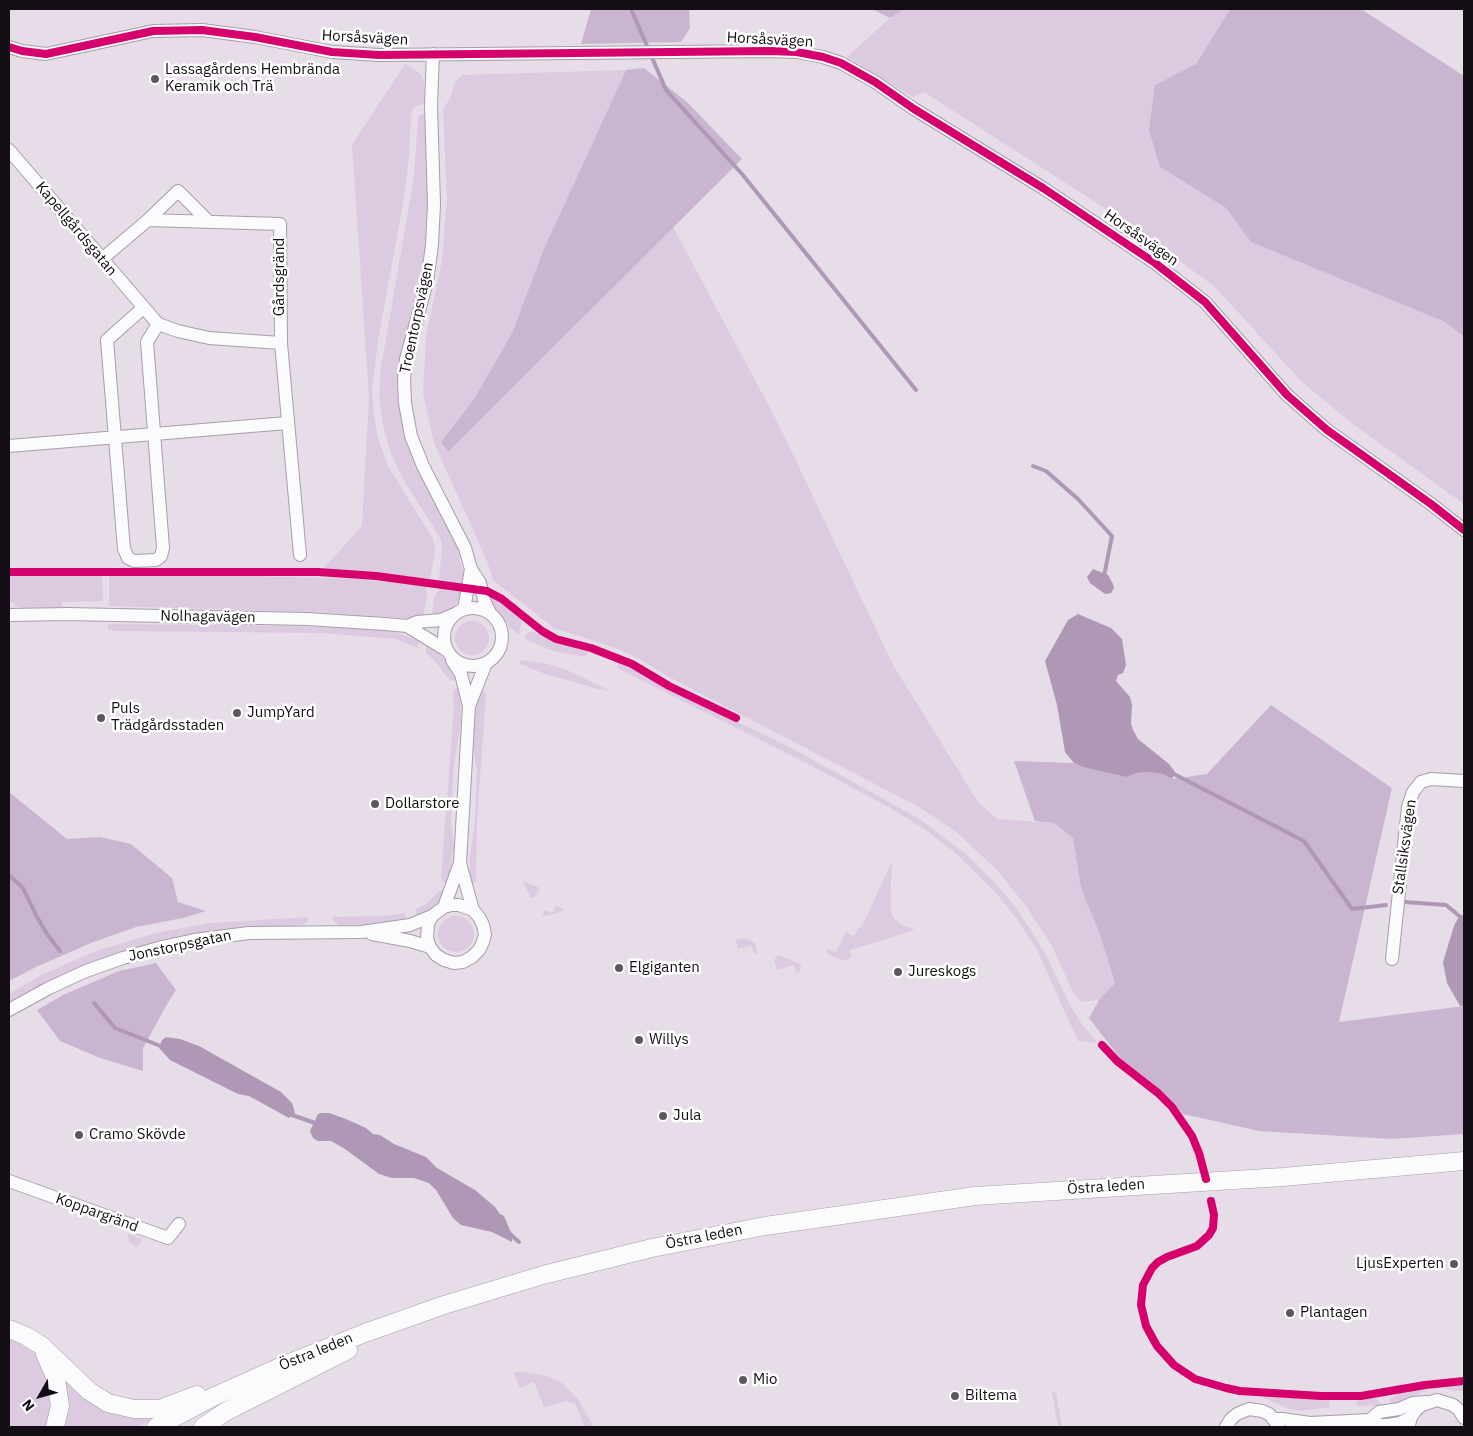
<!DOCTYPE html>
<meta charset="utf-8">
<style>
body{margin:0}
#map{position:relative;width:1473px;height:1436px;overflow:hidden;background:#e6dde9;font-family:"IBM Plex Sans",sans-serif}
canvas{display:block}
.frame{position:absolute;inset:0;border:10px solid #140d15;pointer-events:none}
.north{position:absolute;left:15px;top:1371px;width:50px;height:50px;-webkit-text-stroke:4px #fff;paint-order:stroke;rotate:232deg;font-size:14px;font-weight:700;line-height:20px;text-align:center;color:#140d15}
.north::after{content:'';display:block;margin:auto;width:18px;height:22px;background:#140d15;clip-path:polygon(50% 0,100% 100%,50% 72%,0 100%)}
</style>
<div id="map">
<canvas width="1473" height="1436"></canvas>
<div class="frame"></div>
<div class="north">N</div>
</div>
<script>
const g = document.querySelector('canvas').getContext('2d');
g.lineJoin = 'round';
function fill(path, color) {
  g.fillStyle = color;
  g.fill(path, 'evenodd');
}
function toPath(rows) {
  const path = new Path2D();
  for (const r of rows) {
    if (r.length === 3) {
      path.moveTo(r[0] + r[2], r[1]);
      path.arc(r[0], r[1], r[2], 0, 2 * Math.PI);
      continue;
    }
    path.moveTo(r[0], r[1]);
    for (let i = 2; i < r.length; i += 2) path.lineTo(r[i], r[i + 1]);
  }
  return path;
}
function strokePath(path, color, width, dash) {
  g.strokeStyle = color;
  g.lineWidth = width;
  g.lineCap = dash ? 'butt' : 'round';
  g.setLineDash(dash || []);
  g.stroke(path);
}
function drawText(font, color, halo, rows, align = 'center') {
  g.font = font + ' "IBM Plex Sans",sans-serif';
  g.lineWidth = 5;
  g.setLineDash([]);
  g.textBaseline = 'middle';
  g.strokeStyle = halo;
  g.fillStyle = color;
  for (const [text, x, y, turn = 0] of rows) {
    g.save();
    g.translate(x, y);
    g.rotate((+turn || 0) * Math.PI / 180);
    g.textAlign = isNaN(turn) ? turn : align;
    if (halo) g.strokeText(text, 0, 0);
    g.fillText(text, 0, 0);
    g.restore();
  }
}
const green = toPath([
 [904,9,1230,9,1196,64,1155,85,1160,167,1226,208,1251,242,1445,322,1464,337,1464,504,1350,422,1302,382,1215,287,1128,223,924,92,913,97,847,57,890,18],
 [405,64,421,74,424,82,425,103,414,107,411,115,409,157,404,198,378,340,372,391,374,415,378,438,388,466,433,539,435,552,430,579,323,569,362,526,369,397,352,145],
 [626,70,543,251,512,333,474,399,441,442,448,452,673,227,778,423,893,665,978,802,997,819,1054,823,1073,838,1081,888,1100,935,1115,983,1099,1000,1081,1002,1073,992,1051,944,1026,906,998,871,954,830,919,807,673,679,636,657,610,646,554,628,493,580,487,561,434,443,423,393,426,337,442,260,447,199,443,109,449,100,455,82,462,75],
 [426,112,429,206,426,252,400,391,443,514,457,548,463,572,463,584,442,582,439,579,442,548,441,539,403,479,391,454,383,425,379,398,381,368,414,176,418,117],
 [9,575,102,575,103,601,62,602,62,607,23,608,15,605,9,600],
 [109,575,216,575,358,579,426,586,427,596,423,618,404,618,315,612,109,606],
 [440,589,461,591,459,598,456,605,451,610,432,617,434,596],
 [489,596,509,607,522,619,519,635,510,628,500,616,490,601],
 [472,638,17],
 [108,624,240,625,360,628,395,632,420,641,417,648,396,639,322,633,113,631,108,629],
 [533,631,552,641,589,651,586,657,553,651,525,639,526,634],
 [426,645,443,658,455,674,457,681,450,680,447,677,435,661,426,653],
 [520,660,544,663,567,670,611,691,598,689,545,674,520,664],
 [619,662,639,672,663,687,782,743,873,793,921,820,967,855,996,884,1018,910,1046,955,1070,1005,1083,1026,1098,1043,1078,1041,1037,950,1017,919,995,892,953,851,924,829,890,808,816,768,617,668],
 [459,688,461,703,461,723,454,765,451,820,454,846,448,884,445,883,441,878,454,705,453,692,455,689],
 [481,689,486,693,477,821,476,880,473,885,470,885,470,857,475,822,477,769,473,750,475,717,477,699],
 [892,862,890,908,893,917,900,924,915,930,850,950,851,958,843,961,826,953,828,949,836,952,846,932,854,936,859,927,861,928],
 [523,881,540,888,535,897,531,898],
 [439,891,446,891,438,905,433,910,415,919,416,909,426,904],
 [556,906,564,909,563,911,542,917,544,910,552,913],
 [405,913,406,922,374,925,339,925,334,921,332,917,384,916],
 [456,934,18],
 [309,917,307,922,302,925,230,929,179,936,123,951,67,973,9,1002,9,994,43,974,96,951,156,933,211,923],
 [745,938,755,943,757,953,754,954,751,945,738,949,736,940],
 [778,955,800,964,801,966,800,972,796,973,794,965,777,970,774,960],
 [128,1234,142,1239,138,1247,129,1243],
 [9,1339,15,1341,34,1352,47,1367,54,1385,49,1427,9,1427],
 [523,1372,547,1376,562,1383,578,1399,594,1427,585,1427,575,1404,566,1401,544,1407,534,1382,520,1388,514,1373],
 [63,1376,76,1385,161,1415,138,1427,63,1427],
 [1464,1385,1464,1391,1455,1391,1444,1388,1428,1389,1401,1402,1390,1405,1391,1398,1399,1393,1433,1386],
 [1052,1391,1056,1393,1062,1427,1058,1427],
 [1262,1394,1326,1399,1329,1400,1330,1407,1299,1411,1287,1408,1262,1397],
 [1372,1397,1377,1399,1382,1405,1357,1406,1357,1399,1359,1398]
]);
const forest = toPath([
 [591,9,689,9,690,28,681,42,581,44],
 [872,9,904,9,890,18],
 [1230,9,1361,9,1464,76,1464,337,1445,322,1251,242,1226,208,1160,167,1149,130,1155,85,1196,64],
 [644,68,687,102,742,159,448,452,441,442,474,399,512,333,543,251,626,70],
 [1271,705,1392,788,1339,1022,1464,1006,1464,1134,1391,1139,1259,1131,1183,1114,1161,1090,1120,1058,1089,1018,1099,1000,1115,983,1100,935,1081,888,1073,838,1054,823,1035,821,1014,761,1074,763,1083,767,1126,777,1137,773,1148,772,1163,774,1172,779,1207,774],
 [9,792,67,839,100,837,131,844,172,878,178,902,206,911,183,918,136,927,91,943,36,967,9,981],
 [156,963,176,990,166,1006,143,1048,143,1071,100,1058,60,1041,37,1010,63,995,119,971]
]);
const water = toPath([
 [1093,569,1108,575,1113,584,1114,588,1111,593,1105,594,1090,583,1087,577],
 [1078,614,1111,628,1122,639,1126,665,1123,673,1118,675,1116,681,1130,697,1132,705,1131,723,1133,730,1138,739,1169,764,1175,772,1172,779,1163,774,1148,772,1137,773,1126,777,1083,767,1074,763,1065,752,1057,705,1045,661,1068,620],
 [1464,915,1464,1006,1460,1006,1447,983,1443,962,1454,926,1459,916],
 [166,1037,180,1039,199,1046,281,1092,292,1103,295,1113,289,1118,249,1096,238,1094,170,1060,159,1048,162,1040],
 [321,1113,329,1113,346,1119,366,1128,373,1134,380,1135,394,1144,426,1157,437,1168,475,1190,495,1207,500,1214,504,1216,512,1235,512,1242,492,1232,461,1225,453,1218,436,1190,429,1183,414,1178,392,1178,379,1174,345,1149,331,1141,318,1141,313,1138,310,1131,318,1114]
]);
const stream = toPath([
 [631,9,666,90,742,174,916,390],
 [1033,466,1046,471,1078,499,1112,536,1104,576],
 [1170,772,1304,841,1352,909,1386,905],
 [9,875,23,888,37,917,47,934,60,951],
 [1405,902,1446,905,1464,920],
 [94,1003,115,1028,163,1047],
 [289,1114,318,1124],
 [509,1233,519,1242]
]);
const minor = toPath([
 [9,47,22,51,46,54,153,31,202,30,255,37,332,52,379,55,770,51,797,52,823,57,841,63,875,82,914,109,1043,188,1155,263,1205,302,1287,395,1327,430,1431,504,1464,530],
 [433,54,431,105,434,204,432,245,427,282,406,359,404,380,405,403,411,436,423,466,465,548,471,569,480,583,484,600,490,613],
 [9,150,158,324,178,331,209,338,281,343],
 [148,220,178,191,208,221],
 [102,259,148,220,280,224,281,343,300,555],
 [143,308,107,340,124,549,128,558,134,561,156,560,161,556,163,548,147,342,158,324],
 [9,446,287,423],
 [473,637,29],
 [464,609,471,569],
 [9,615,68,614,307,619,385,624,407,626,446,650],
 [407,626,417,622,441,620,455,614],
 [452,660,461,674,469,706],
 [444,907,460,863],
 [473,910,459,905,451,905,444,907,432,916,428,924,427,939,430,947,436,955,444,960,454,963,463,962,472,957,479,950,483,942,485,934,483,925,479,917,473,910,460,863,469,706,486,663],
 [372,934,410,941,430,947],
 [1392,959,1408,807,1413,792,1421,782,1431,779,1464,781],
 [9,1010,49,988,86,971,123,958,162,947,194,940,249,933,362,932,410,925,432,916],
 [9,1181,168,1238,179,1224],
 [1274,1419,1282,1419,1310,1423,1370,1420,1379,1425,1388,1425,1400,1423,1411,1417],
 [1370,1420,1379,1412,1399,1409,1413,1403,1426,1402],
 [1409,1425,1411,1417,1416,1410,1422,1405,1437,1400,1453,1405,1459,1410,1464,1418],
 [1226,1427,1231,1419,1237,1414,1249,1409,1262,1411,1269,1414,1278,1425]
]);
const highway = toPath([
 [9,1329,26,1336,42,1346,89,1391,108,1403,134,1409,160,1409,197,1395],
 [45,1354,56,1379,60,1406,55,1427],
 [156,1427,213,1397,289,1363,365,1333,444,1305,543,1275,652,1248,765,1226,975,1196,1283,1177,1464,1161],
 [203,1427,225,1412,348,1350]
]);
const cycleway = toPath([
 [9,47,22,51,46,54,153,31,202,30,255,37,332,52,379,55,770,51,797,52,823,57,841,63,875,82,914,109,1043,188,1155,263,1205,302,1287,395,1327,430,1431,504,1464,530],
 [9,572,318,572,376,576,487,591,502,599,542,631,556,639,591,648,632,664,669,686,736,718],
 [1102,1045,1117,1061,1158,1093,1172,1107,1192,1136,1199,1153,1206,1179],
 [1211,1201,1214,1215,1213,1228,1209,1235,1197,1246,1167,1257,1158,1262,1152,1268,1143,1285,1141,1305,1146,1326,1157,1346,1174,1365,1195,1379,1226,1388,1240,1391,1321,1396,1361,1396,1425,1385,1464,1381]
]);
const markers = [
 [155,79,5,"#5e565f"],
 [237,713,5,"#5e565f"],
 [101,718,5,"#5e565f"],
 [375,804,5,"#5e565f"],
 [619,968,5,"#5e565f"],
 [898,972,5,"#5e565f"],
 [639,1040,5,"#5e565f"],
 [663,1116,5,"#5e565f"],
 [79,1135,5,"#5e565f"],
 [1454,1264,5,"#5e565f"],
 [1290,1313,5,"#5e565f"],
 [743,1380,5,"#5e565f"],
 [955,1396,5,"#5e565f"]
];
const streetNames = [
 ["Horsåsvägen",365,38,3],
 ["Horsåsvägen",770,40,3],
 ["Kapellgårdsgatan",76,229,50],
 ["Horsåsvägen",1141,238,35],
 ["Gårdsgränd",280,277,-90],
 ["Troentorpsvägen",417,318,-78],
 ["Nolhagavägen",208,617,1],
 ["Stallsiksvägen",1405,847,-82],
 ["Jonstorpsgatan",180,946,-12],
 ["Östra leden",1106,1187,-4],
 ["Koppargränd",97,1213,20],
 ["Östra leden",704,1237,-11],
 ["Östra leden",316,1352,-22]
];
const poiNames = [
 ["Lassagårdens Hembrända",165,70],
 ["Keramik och Trä",165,87],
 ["Puls",111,709],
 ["Trädgårdsstaden",111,726],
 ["JumpYard",247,713],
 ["Dollarstore",385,804],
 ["Elgiganten",629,968],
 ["Jureskogs",908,972],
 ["Willys",649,1040],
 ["Jula",673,1116],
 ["Cramo Skövde",89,1135],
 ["LjusExperten",1444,1264,"right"],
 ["Plantagen",1300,1313],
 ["Mio",753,1380],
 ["Biltema",965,1396]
];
fill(green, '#dccae0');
fill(forest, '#cab5d0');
fill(water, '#af98b6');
strokePath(stream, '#af98b6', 4);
strokePath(minor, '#a69ea8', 14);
strokePath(highway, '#a69ea8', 19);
strokePath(minor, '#fbfafc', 12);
strokePath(highway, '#fbfafc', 18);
strokePath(cycleway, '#d6006c', 8);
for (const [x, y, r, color] of markers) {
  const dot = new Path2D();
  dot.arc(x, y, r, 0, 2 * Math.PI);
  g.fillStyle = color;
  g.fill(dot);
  strokePath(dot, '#fff', 2);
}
drawText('15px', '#140d15', '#fff', streetNames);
drawText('15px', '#140d15', '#fff', poiNames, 'left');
</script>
